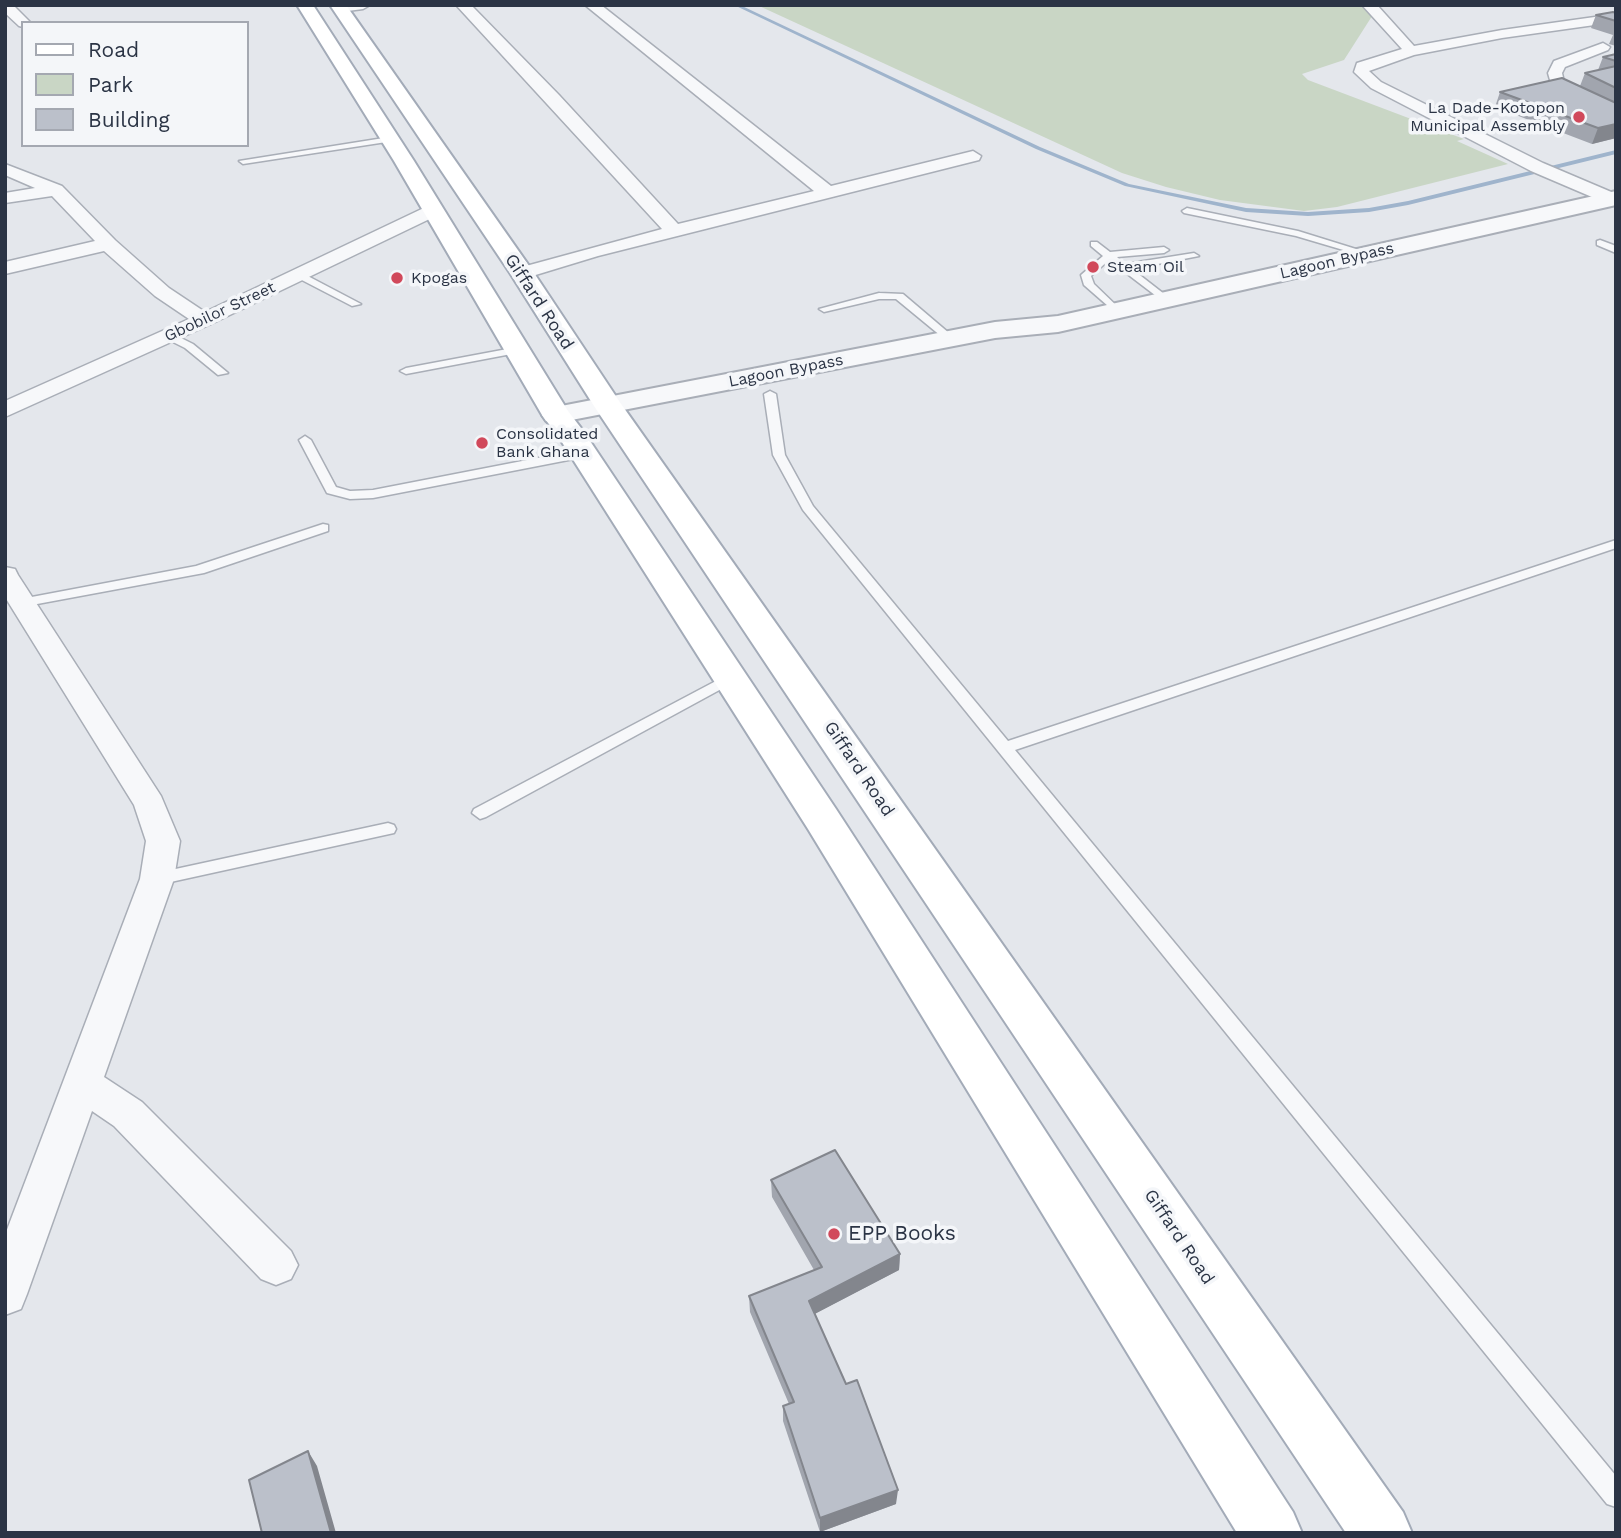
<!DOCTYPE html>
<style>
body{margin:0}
#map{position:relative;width:1621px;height:1538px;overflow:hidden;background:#e4e7ec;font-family:"Work Sans",sans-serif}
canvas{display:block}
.frame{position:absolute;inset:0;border:7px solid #2b3445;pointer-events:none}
.legend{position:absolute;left:21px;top:21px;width:228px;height:126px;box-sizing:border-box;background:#f4f6f9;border:2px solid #a4a8b1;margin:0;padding:9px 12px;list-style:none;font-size:21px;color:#2b3445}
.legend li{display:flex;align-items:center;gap:14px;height:35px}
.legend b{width:35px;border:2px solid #a4a8b1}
</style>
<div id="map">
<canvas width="1621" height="1538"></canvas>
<div class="frame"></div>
<ul class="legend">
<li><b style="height:9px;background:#fff"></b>Road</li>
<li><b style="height:19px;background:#c9d6c5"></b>Park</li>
<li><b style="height:19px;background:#bbc0ca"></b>Building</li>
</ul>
</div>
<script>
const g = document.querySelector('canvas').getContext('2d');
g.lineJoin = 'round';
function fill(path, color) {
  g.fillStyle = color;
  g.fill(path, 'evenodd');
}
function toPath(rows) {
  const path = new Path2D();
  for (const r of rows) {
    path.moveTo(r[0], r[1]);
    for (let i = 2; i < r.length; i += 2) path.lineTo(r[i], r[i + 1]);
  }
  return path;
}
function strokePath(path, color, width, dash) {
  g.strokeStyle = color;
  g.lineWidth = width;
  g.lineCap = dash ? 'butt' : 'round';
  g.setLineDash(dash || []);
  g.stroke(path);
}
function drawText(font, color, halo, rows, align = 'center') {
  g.font = font + ' "Work Sans",sans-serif';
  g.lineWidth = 7;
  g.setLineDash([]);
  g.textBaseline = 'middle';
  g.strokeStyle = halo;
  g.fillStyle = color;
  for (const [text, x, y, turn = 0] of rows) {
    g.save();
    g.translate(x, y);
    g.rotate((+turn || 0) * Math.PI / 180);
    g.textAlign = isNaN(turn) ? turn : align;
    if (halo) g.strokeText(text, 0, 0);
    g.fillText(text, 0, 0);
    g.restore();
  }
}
const green = toPath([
 [757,5,1363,5,1374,13,1344,60,1302,74,1308,80,1464,139,1457,141,1508,164,1337,207,1304,211,1220,200,1166,187,1122,173]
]);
const stream = toPath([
 [734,5,740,5,1040,147,1129,184,1246,208,1308,212,1369,208,1408,201,1616,150,1616,154,1408,205,1369,212,1308,216,1246,212,1125,186,1036,149,734,5]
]);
const service = toPath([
 [390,137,394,139,393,141,243,164,239,161,390,137],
 [1187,208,1298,231,1372,254,1367,257,1296,236,1184,213,1182,211,1187,208],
 [1600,240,1616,246,1616,253,1597,245,1597,241,1600,240],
 [1091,242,1097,242,1110,252,1164,247,1169,250,1164,253,1117,257,1125,264,1194,253,1199,256,1132,269,1168,297,1168,301,1164,302,1109,260,1091,276,1094,284,1121,310,1116,313,1084,285,1081,275,1103,256,1091,246,1091,242],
 [296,273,302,273,361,304,352,306,296,277,296,273],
 [879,293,903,294,956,339,947,341,896,299,879,299,824,312,819,309,879,293],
 [165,334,173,334,193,344,228,373,218,375,185,348,165,338,165,334],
 [518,347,523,350,522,352,406,374,400,371,406,368,518,347],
 [770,391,776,394,785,455,813,506,1008,741,1616,540,1616,548,1015,750,1616,1476,1616,1507,1607,1504,803,510,773,455,764,394,770,391],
 [305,436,311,440,336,487,350,491,373,490,584,449,590,453,584,457,373,498,350,499,327,493,299,440,305,436],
 [323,524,328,525,328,531,204,573,21,607,14,603,21,599,196,566,323,524],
 [731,673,736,675,738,678,736,681,486,817,480,819,472,813,474,809,731,673],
 [388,823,394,825,396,829,394,833,157,885,151,883,148,879,151,875,157,873,388,823]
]);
const minor = toPath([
 [5,5,13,5,31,23,23,23,23,27,19,26,5,13,5,5],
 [335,5,370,5,363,9,340,12,335,11,335,5],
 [456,5,471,5,559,95,678,224,814,191,585,5,601,5,831,186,973,151,981,156,979,160,598,256,529,277,515,277,512,273,515,269,662,229,456,5],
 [1362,5,1377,5,1414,46,1502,30,1616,14,1616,22,1502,38,1414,55,1369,71,1381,82,1543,163,1616,194,1616,203,1606,203,1531,171,1371,88,1354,72,1357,63,1402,49,1362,5],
 [1603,43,1610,47,1608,50,1565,67,1562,73,1564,82,1616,109,1616,120,1552,87,1548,73,1554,61,1603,43],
 [5,164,62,186,115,240,169,288,205,312,428,206,440,206,443,210,440,214,211,324,5,417,5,401,189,319,155,296,104,251,5,274,5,262,95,241,52,196,5,203,5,193,35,188,5,175,5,164],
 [5,567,15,569,18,575,161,796,180,841,174,879,104,1077,142,1102,291,1251,298,1265,291,1279,276,1285,261,1279,114,1126,92,1111,27,1294,21,1309,5,1315,5,1235,140,879,146,841,134,805,5,597,5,567]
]);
const tertiary = toPath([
 [1616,191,1616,205,1058,332,995,338,556,423,546,421,542,415,546,409,556,407,995,322,1058,316,1616,191]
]);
const primary = toPath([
 [297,5,313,5,414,161,568,411,584,432,836,809,1293,1512,1302,1533,1237,1533,808,829,558,436,542,415,394,161,297,5],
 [330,5,346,5,534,273,619,401,1403,1512,1412,1533,1346,1533,594,406,510,273,330,5]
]);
const wall = toPath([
 [1616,13,1616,46,1609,44,1613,35,1591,28,1596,15],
 [1616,54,1616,138,1592,144,1495,107,1500,92,1580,86,1585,73,1598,70,1603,57],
 [771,1180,900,1254,899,1270,814,1314,896,1504,820,1532,783,1421,783,1406,789,1404,750,1312,749,1296,814,1270,772,1197]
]);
const shadedWall = toPath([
 [1616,124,1616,138,1592,144,1598,128],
 [900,1254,899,1270,809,1317,809,1301],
 [308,1451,317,1466,336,1533,331,1533],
 [898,1490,896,1504,820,1532,820,1518]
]);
const building = toPath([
 [1613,12,1616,13,1616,21,1596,15,1613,12],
 [1616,54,1616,61,1603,57,1616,54],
 [1616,66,1616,88,1585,73,1616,66],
 [1562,78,1616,103,1616,124,1598,128,1500,92,1562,78],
 [835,1150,900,1254,809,1301,846,1384,857,1380,898,1490,820,1518,783,1406,794,1402,749,1296,822,1267,771,1180,835,1150],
 [308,1451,331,1533,262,1533,249,1480,308,1451]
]);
const markers = [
 [1579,117,7,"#d1495b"],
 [1093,267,7,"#d1495b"],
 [397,278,7,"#d1495b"],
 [482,443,7,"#d1495b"],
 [834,1234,7,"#d1495b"]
];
const farPoinames = [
 ["La Dade-Kotopon",1565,108,"right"],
 ["Municipal Assembly",1565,126,"right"],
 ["Steam Oil",1107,267],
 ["Kpogas",411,278],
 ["Consolidated",496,434],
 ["Bank Ghana",496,452]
];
const farStreetnames = [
 ["Lagoon Bypass",1337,261,-13],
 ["Gbobilor Street",220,312,-25],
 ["Lagoon Bypass",786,371,-11]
];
const streetNames = [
 ["Giffard Road",539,302,57],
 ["Giffard Road",859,769,56],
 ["Giffard Road",1179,1237,56]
];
const nearPoinames = [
 ["EPP Books",848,1234]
];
fill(green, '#c9d6c5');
fill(stream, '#9fb4cc');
strokePath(service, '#a9aeb7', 3);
strokePath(minor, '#a9aeb7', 3);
strokePath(tertiary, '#a9aeb7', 4);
strokePath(primary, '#a3abb8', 4);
fill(service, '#f7f8fa');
fill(minor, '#f7f8fa');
fill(tertiary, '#f7f8fa');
fill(primary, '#fff');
fill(wall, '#a1a5ae');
fill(shadedWall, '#83868d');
fill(building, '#bbc0ca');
strokePath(building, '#83868d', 2);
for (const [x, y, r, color] of markers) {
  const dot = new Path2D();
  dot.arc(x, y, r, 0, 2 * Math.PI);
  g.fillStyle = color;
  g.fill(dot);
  strokePath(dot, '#f4f6f9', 2.5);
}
drawText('16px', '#2b3445', '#f4f6f9', farPoinames, 'left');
drawText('16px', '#2b3445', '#f4f6f9', farStreetnames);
drawText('18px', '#2b3445', '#f4f6f9', streetNames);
drawText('21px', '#2b3445', '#f4f6f9', nearPoinames, 'left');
</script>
